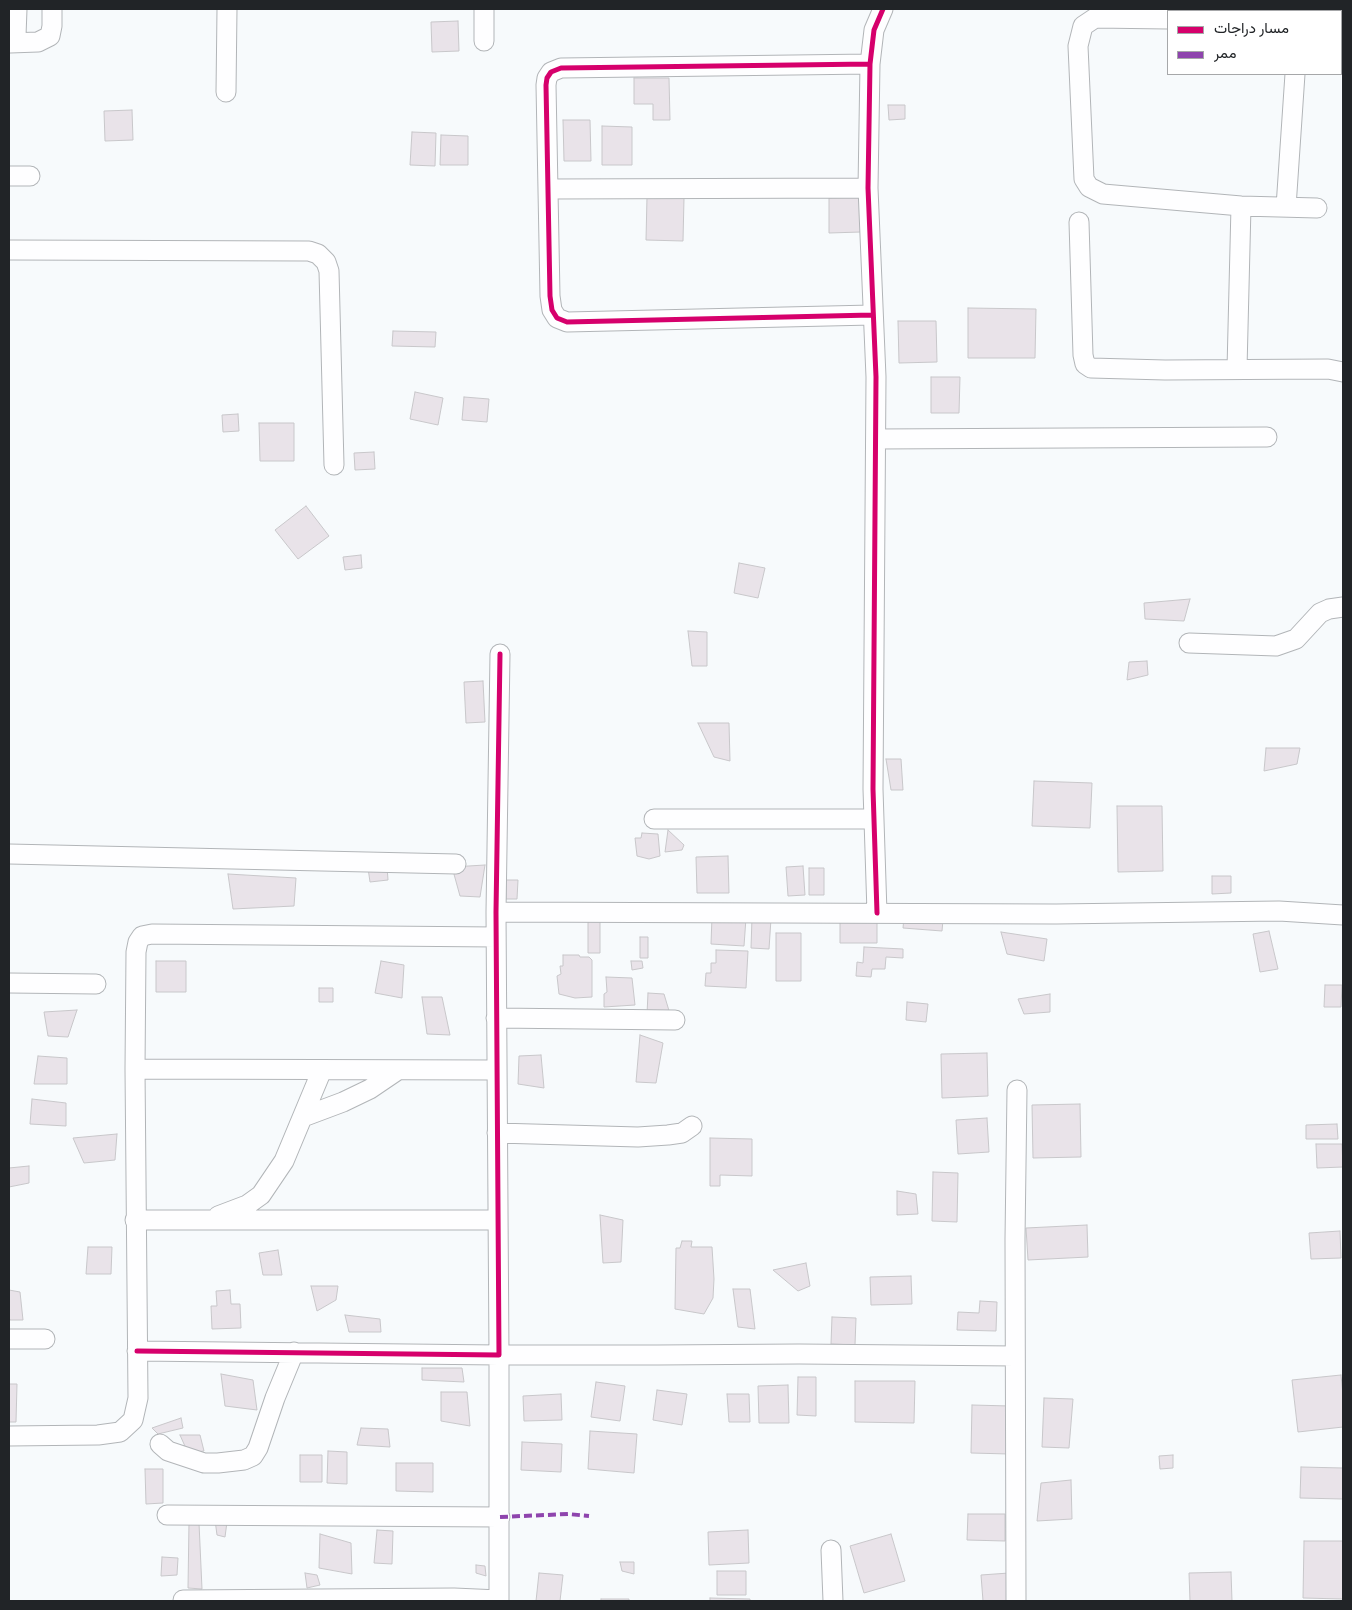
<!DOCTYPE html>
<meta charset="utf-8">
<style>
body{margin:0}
#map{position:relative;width:1352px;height:1610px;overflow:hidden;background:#f7fafc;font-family:Cabin,Vazirmatn,sans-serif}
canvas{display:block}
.frame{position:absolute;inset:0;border:10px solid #212427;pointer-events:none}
.legend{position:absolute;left:1167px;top:10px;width:175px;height:65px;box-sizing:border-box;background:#fff;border:1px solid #a6a7a9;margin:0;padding:6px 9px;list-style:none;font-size:15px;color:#212427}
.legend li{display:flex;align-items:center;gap:10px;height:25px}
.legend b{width:25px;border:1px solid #a6a7a9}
</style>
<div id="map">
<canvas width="1352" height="1610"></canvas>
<div class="frame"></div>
<ul class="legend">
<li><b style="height:6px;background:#d6006c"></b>مسار دراجات</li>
<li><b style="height:6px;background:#8e44ad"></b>ممر</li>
</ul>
</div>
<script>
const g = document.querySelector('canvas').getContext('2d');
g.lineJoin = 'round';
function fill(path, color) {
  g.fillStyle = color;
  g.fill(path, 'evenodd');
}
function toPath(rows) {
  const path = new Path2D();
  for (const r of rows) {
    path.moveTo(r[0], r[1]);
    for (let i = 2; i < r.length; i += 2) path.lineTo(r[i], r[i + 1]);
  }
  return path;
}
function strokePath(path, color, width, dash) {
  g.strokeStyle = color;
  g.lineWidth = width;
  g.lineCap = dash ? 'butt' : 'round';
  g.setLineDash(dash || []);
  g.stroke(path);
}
const building = toPath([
 [458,21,459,51,432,52,431,22,458,21],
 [634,78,669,78,670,120,653,120,653,104,634,104,634,78],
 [888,105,905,105,905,119,889,120,888,105],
 [132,110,133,140,105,141,104,111,132,110],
 [563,120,590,120,591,161,564,161,563,120],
 [602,126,632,127,632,165,602,165,602,126],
 [412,132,436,133,435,166,410,165,412,132],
 [441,135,468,136,468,165,440,165,441,135],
 [647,197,684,198,683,241,646,240,647,197],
 [861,197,861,232,829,233,829,198,861,197],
 [968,308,1036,309,1035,358,968,358,968,308],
 [898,321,936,321,937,362,899,363,898,321],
 [393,331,436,332,435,347,392,346,393,331],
 [931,377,960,377,959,413,931,413,931,377],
 [415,392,443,398,438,425,410,419,415,392],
 [464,397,489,399,487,422,462,420,464,397],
 [238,414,239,431,223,432,222,415,238,414],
 [259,423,294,423,294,461,260,461,259,423],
 [374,452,375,469,355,470,354,453,374,452],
 [306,506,329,536,298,559,275,530,306,506],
 [361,555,362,568,345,570,343,557,361,555],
 [739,563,765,568,758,598,734,593,739,563],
 [1190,599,1184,621,1145,619,1144,603,1190,599],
 [688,631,707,632,707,666,692,666,688,631],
 [1147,661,1148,675,1127,680,1129,662,1147,661],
 [483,681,485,722,466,723,464,682,483,681],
 [698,723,729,723,730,761,714,757,698,723],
 [1266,748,1300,748,1297,764,1264,771,1266,748],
 [886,759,901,759,903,790,891,790,886,759],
 [1034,781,1092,783,1090,828,1032,826,1034,781],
 [1117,806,1162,806,1163,871,1118,872,1117,806],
 [668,830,684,845,682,850,665,852,668,830],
 [642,833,658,834,660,856,649,859,637,856,635,838,641,838,642,833],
 [728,856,729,893,697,893,696,857,728,856],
 [485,865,480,897,460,896,452,867,485,865],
 [387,866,388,880,370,882,368,868,387,866],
 [803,866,805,895,788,896,786,867,803,866],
 [809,868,824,868,824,895,809,895,809,868],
 [228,874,296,878,294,906,233,909,228,874],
 [1212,876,1231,876,1231,893,1212,894,1212,876],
 [506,880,518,880,517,899,506,899,506,880],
 [712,917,746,918,744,946,711,944,712,917],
 [840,917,877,917,877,943,840,943,840,917],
 [904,917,943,920,942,931,903,928,904,917],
 [588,918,600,918,600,953,588,953,588,918],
 [752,918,771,919,769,949,751,948,752,918],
 [1269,931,1278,969,1260,972,1253,934,1269,931],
 [1001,932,1047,939,1044,961,1007,954,1001,932],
 [776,933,801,933,801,981,776,981,776,933],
 [640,937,648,937,648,958,640,958,640,937],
 [864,947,903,949,903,958,886,957,885,969,872,969,871,977,856,976,857,962,863,963,864,947],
 [716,950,748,951,746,988,705,986,706,973,711,973,711,963,716,963,716,950],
 [563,955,579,955,580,957,589,957,592,960,592,997,575,998,559,994,557,976,561,974,560,966,563,966,563,955],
 [156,961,186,961,186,992,156,992,156,961],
 [381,961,404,965,402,998,375,993,381,961],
 [631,961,642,961,643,968,632,970,631,961],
 [606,977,632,978,635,1005,604,1007,604,994,607,992,606,977],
 [1325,985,1342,985,1341,1007,1324,1007,1325,985],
 [319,988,333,988,333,1002,319,1002,319,988],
 [648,993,664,994,670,1014,647,1014,648,993],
 [1050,994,1050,1012,1024,1014,1018,999,1050,994],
 [422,997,442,997,450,1035,427,1034,422,997],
 [907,1002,928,1004,926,1022,906,1020,907,1002],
 [77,1010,68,1037,48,1036,44,1012,77,1010],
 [640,1035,663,1043,656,1083,636,1082,640,1035],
 [987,1053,988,1096,942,1098,941,1054,987,1053],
 [541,1055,544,1088,518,1084,519,1056,541,1055],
 [38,1056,67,1058,67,1084,34,1084,38,1056],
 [32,1099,66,1103,66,1126,30,1124,32,1099],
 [1080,1104,1081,1157,1033,1158,1032,1105,1080,1104],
 [987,1118,989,1152,958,1154,956,1120,987,1118],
 [1337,1124,1338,1139,1306,1139,1306,1125,1337,1124],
 [117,1134,115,1160,84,1163,73,1138,117,1134],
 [710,1138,752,1139,752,1176,720,1175,720,1186,710,1186,710,1138],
 [1316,1144,1342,1144,1343,1167,1317,1168,1316,1144],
 [29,1166,29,1183,9,1187,9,1168,29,1166],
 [933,1172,958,1173,957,1222,932,1221,933,1172],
 [897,1191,916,1194,918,1214,897,1215,897,1191],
 [600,1215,623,1220,621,1262,603,1263,600,1215],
 [1087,1225,1088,1257,1028,1260,1026,1228,1087,1225],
 [1340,1231,1341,1258,1311,1259,1309,1233,1340,1231],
 [682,1241,692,1241,691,1247,712,1247,714,1279,713,1298,704,1314,675,1309,676,1248,680,1248,682,1241],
 [88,1247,112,1247,111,1274,86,1274,88,1247],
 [278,1250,282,1275,263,1275,259,1253,278,1250],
 [806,1263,810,1286,798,1291,773,1270,806,1263],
 [911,1276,912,1304,871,1305,870,1277,911,1276],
 [311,1286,338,1286,336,1300,317,1311,311,1286],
 [733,1289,750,1289,755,1329,738,1327,733,1289],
 [9,1290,20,1292,23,1320,10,1320,9,1317,9,1290],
 [230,1290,231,1304,240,1304,241,1328,212,1329,211,1306,217,1306,216,1291,230,1290],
 [980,1301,997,1302,996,1331,957,1330,958,1312,979,1313,980,1301],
 [345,1315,380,1319,381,1332,349,1332,345,1315],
 [832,1317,856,1318,855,1345,831,1344,832,1317],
 [422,1368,462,1368,464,1382,422,1380,422,1368],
 [221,1374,253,1380,257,1410,225,1406,221,1374],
 [1341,1375,1343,1395,1343,1427,1298,1432,1292,1380,1341,1375],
 [798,1377,816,1377,816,1416,797,1415,798,1377],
 [855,1381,915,1381,914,1423,855,1422,855,1381],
 [596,1382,625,1386,620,1421,591,1417,596,1382],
 [9,1384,17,1384,16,1422,9,1422,9,1384],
 [788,1385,789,1423,759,1423,758,1386,788,1385],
 [657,1390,687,1394,682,1425,653,1420,657,1390],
 [441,1392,467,1392,470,1426,441,1421,441,1392],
 [561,1394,562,1420,524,1421,523,1396,561,1394],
 [727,1394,749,1394,750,1422,729,1422,727,1394],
 [1044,1398,1073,1399,1069,1448,1042,1447,1044,1398],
 [972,1405,1010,1406,1009,1454,971,1453,972,1405],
 [181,1418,183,1428,158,1434,152,1428,181,1418],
 [361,1428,388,1429,390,1447,357,1445,361,1428],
 [590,1431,637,1434,634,1473,588,1469,590,1431],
 [180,1435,200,1435,204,1451,188,1453,180,1435],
 [522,1442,562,1444,561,1472,521,1470,522,1442],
 [328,1451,347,1452,347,1484,327,1483,328,1451],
 [300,1455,322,1455,322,1482,300,1482,300,1455],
 [1173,1455,1173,1468,1160,1469,1159,1456,1173,1455],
 [396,1463,433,1463,433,1492,396,1491,396,1463],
 [1301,1467,1343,1468,1343,1499,1300,1498,1301,1467],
 [145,1469,163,1469,163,1503,146,1504,145,1469],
 [1071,1480,1072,1519,1037,1521,1041,1483,1071,1480],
 [968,1514,1005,1514,1005,1541,967,1540,968,1514],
 [215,1520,227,1522,225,1537,217,1535,215,1520],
 [189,1522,199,1523,202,1589,188,1588,189,1522],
 [377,1530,393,1531,392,1564,374,1563,377,1530],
 [748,1530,749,1563,709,1565,708,1532,748,1530],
 [320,1534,351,1543,352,1574,319,1568,320,1534],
 [891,1534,905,1581,864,1593,850,1546,891,1534],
 [1304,1541,1343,1541,1343,1599,1303,1598,1304,1541],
 [162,1557,178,1558,177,1575,161,1576,162,1557],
 [620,1562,634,1562,634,1574,622,1571,620,1562],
 [476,1565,485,1566,486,1576,476,1573,476,1565],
 [717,1571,746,1571,746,1595,717,1595,717,1571],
 [1231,1572,1232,1601,1190,1601,1189,1573,1231,1572],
 [305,1573,317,1575,320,1585,307,1588,305,1573],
 [539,1573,563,1575,560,1601,536,1601,539,1573],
 [1009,1573,1011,1601,983,1601,981,1575,1009,1573],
 [710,1598,750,1599,750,1601,710,1601,710,1598],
 [601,1599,629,1599,629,1601,601,1601,601,1599]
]);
const minor = toPath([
 [1168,19,1095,18,1083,26,1078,46,1084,179,1089,187,1103,194,1241,206,1317,208],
 [484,41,484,9],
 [9,43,16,36,17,9],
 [10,43,38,42,50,36,52,26,52,9],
 [870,64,561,68,551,72,547,78,546,85,550,296,552,310,557,318,567,322,872,315],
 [226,92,227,9],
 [9,176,30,176],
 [549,189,868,188],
 [1286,207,1295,74],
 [1079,222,1083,355,1085,364,1091,368,1165,370,1328,369,1343,372],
 [9,250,309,251,318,254,326,262,329,271,334,465],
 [1237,369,1241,206],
 [876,439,1267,437],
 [1189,643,1276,646,1296,639,1320,613,1329,609,1343,607],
 [654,819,874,819],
 [9,854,456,864],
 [496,912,1056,914,1279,911,1343,915],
 [877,913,873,789,876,377,868,188,870,64,874,30,883,9],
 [9,983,96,984],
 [496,1018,675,1020],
 [135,1069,496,1070],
 [303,1117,343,1102,370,1089,398,1070],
 [497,1133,638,1137,668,1135,682,1133,692,1126],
 [218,1216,247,1205,261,1195,284,1161,322,1070],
 [135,1220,498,1220],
 [9,1339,45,1339],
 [137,1351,499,1355,496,912,500,654],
 [9,1436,98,1435,120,1432,133,1420,138,1398,135,1069,136,952,138,942,142,936,152,934,496,937],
 [160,1444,168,1451,204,1463,218,1463,244,1460,253,1456,258,1448,275,1398,294,1352],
 [167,1515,500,1517],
 [831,1550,833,1601],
 [183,1600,454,1598,499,1600],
 [499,1601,499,1355,657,1355,799,1354,1015,1356],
 [1016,1601,1015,1239,1017,1090]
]);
const quiet = toPath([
 [500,1517,568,1514,589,1516]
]);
const cycleway = toPath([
 [870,64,561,68,551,72,547,78,546,85,550,296,552,310,557,318,567,322,872,315],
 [877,913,873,789,876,377,868,188,870,64,874,30,883,9],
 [137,1351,499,1355,496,912,500,654]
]);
fill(building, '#e9e3e9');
strokePath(building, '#c8c7ca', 1);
strokePath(minor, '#b2b5b8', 21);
strokePath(minor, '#fefeff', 19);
strokePath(quiet, '#8e44ad', 4, [8, 4]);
strokePath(cycleway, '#d6006c', 5);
</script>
